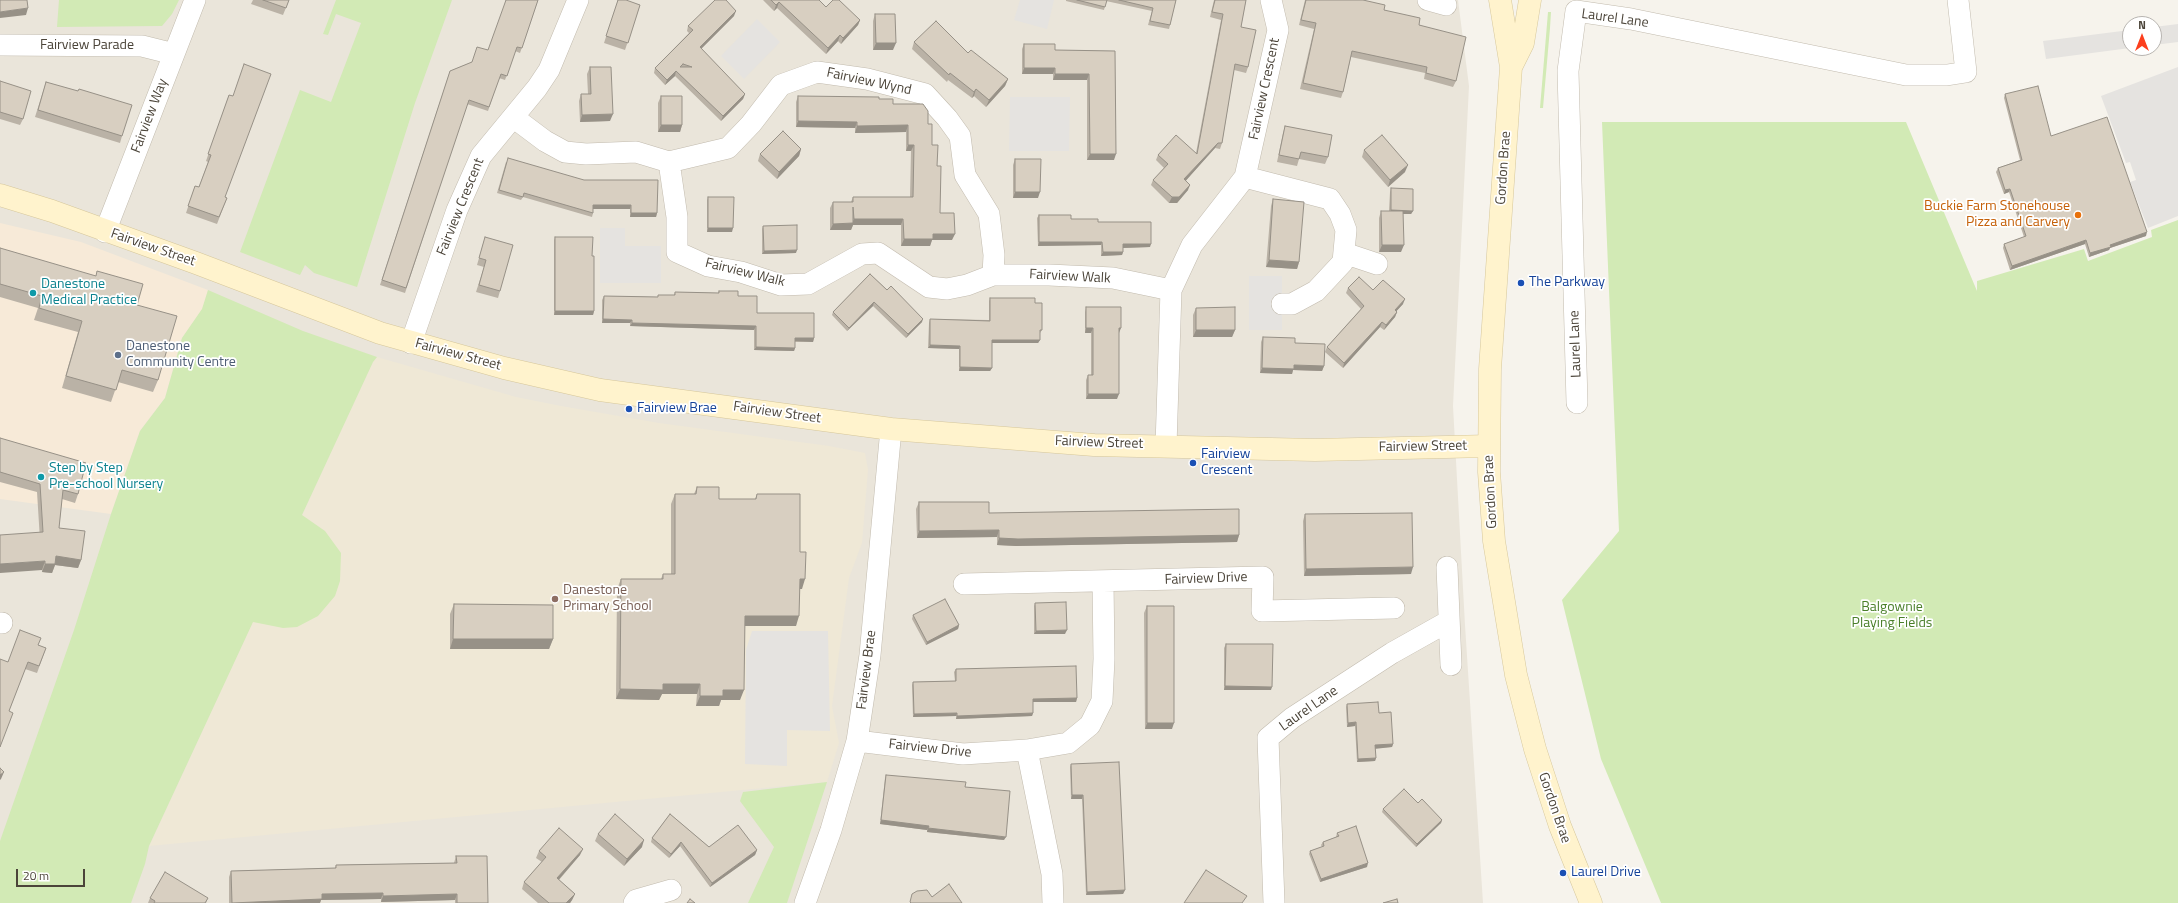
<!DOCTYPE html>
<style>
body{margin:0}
#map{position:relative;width:2178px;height:903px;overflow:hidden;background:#f6f3ec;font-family:"Titillium Web",sans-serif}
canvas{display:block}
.north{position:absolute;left:2122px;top:16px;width:40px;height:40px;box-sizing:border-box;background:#fff;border:1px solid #b7b4b0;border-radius:50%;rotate:0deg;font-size:11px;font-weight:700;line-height:16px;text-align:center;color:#4b4439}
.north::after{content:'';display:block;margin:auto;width:14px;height:18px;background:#fc3f1d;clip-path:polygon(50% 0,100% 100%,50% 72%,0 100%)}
.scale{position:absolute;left:16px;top:869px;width:69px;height:18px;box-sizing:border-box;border:2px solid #4b4439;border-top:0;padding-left:5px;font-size:12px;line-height:14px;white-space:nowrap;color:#4b4439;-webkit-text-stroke:3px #fff;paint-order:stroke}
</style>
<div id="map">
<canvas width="2178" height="903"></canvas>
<div class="north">N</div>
<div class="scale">20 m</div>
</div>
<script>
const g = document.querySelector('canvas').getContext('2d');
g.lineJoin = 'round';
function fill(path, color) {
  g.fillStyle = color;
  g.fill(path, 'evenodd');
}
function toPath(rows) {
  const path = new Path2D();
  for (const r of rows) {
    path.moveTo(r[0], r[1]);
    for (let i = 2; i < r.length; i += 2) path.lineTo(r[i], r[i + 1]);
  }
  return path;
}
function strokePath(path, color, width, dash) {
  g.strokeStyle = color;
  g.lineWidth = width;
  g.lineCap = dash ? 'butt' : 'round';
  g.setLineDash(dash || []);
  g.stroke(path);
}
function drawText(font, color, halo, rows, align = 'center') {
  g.font = font + ' "Titillium Web",sans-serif';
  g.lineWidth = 3.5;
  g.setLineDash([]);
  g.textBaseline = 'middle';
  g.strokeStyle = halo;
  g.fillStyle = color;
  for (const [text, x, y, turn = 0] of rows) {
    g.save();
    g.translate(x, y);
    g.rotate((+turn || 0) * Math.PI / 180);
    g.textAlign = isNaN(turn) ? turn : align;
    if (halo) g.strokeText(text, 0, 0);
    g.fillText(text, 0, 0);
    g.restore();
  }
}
const residential = toPath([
 [0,0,1458,0,1469,86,1453,406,1465,625,1483,903,0,903]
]);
const commercial = toPath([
 [0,223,81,242,208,290,203,309,182,338,165,398,140,431,111,514,0,499]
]);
const education = toPath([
 [377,357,516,397,561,406,659,423,829,446,865,453,868,470,862,543,849,578,832,706,839,743,827,782,149,846,373,361]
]);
const green = toPath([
 [59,0,179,0,172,14,162,26,57,27],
 [336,0,452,0,415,103,357,287,314,273,305,265,300,275,240,252,300,90,331,102,361,23,336,14,328,35,323,34],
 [1548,12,1551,12,1550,28,1543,108,1540,108],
 [1602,122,1906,122,1977,291,1977,281,2084,249,2088,261,2152,237,2151,230,2178,220,2178,903,1661,903,1601,759,1562,600,1619,531],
 [208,290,303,331,377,357,373,362,302,515,325,531,341,553,340,581,335,596,318,616,297,627,283,628,253,622,149,846,145,864,131,903,0,903,0,841,74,630,111,514,140,431,165,398,182,338,202,309],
 [827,782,787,903,748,903,774,847,740,801,743,792]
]);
const parking = toPath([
 [1020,0,1054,0,1047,29,1014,20],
 [757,19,780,42,744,79,721,56],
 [2178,24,2178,42,2154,45,2154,27],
 [2130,30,2130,48,2046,59,2043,41],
 [2178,67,2178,216,2148,228,2130,182,2136,180,2130,162,2126,163,2101,96],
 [1010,97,1070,97,1069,151,1009,151],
 [600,228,625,228,625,246,661,246,661,283,600,283],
 [1249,276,1282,276,1282,330,1249,330],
 [752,631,828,631,830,731,787,730,787,766,745,764,746,650]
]);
const street = toPath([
 [1428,0,1446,5],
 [0,45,142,46,174,54],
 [513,117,545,141,565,152,586,154,636,152,669,162,728,148,751,124,781,85,817,72,867,79,925,94,947,118,960,136,965,175,989,214,994,255,993,275],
 [669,162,677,217,677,252,708,266,741,272,781,285,808,284,862,254,878,253,929,287,947,289,967,285,993,275,1049,275,1113,278,1171,290],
 [1245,177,1330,199,1340,214,1346,230,1343,262,1316,291,1292,304,1282,304],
 [105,232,195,0],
 [1344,253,1377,264],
 [411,343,457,210,481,156,537,88,549,70,578,0],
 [1577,403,1568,71,1576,11,1631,19,1906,75,1947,75,1966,72,1958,0],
 [1166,446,1171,290,1192,245,1245,177,1278,30,1271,0],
 [1447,567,1451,665],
 [964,584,1263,577,1262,611,1394,608],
 [0,623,2,623],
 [857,741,963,754,1027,750,1068,743,1090,725,1102,701,1104,659,1103,581],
 [1027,750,1052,874,1053,903],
 [634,903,636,900,671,890],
 [805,903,831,830,857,741,870,655,891,429],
 [1274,903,1268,738,1292,718,1392,653,1449,621]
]);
const secondary = toPath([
 [1500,0,1511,67,1490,369,1489,472,1494,541,1516,675,1535,749,1560,826,1591,903],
 [1511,67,1523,43,1530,0],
 [0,195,52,211,196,263,380,333,504,368,600,390,891,429,1094,445,1315,450,1489,446]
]);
const wall = toPath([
 [253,0,289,0,283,15,251,4],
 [538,0,520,53,515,51,505,80,499,78,488,111,467,104,405,293,380,285,450,71,472,62,488,50],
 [618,0,640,5,625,50,604,43],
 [763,0,819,0,826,7,860,20,858,25,841,44,838,41,826,54,777,8,774,11],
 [1066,0,1176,0,1169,29,1148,25,1152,11,1106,1,1104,10,1066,1],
 [1214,0,1246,0,1241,27,1248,67,1246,73,1234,70,1222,143,1220,149,1215,148,1186,180,1188,190,1177,203,1169,203,1151,185,1153,180,1164,168,1156,160,1158,155,1196,153,1221,20,1210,17],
 [1305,0,1363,0,1384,10,1419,25,1456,81,1453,87,1424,79,1425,73,1351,57,1343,92,1341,98,1300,89,1314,29,1299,25],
 [875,14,893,50,873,50,873,21],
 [734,16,701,49,745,94,743,99,721,121,675,76,665,85,654,73,655,68,689,33,687,31,688,26],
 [914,42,968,53,1008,79,1005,86,986,107,974,96,972,98,948,80,947,82,912,49],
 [1024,44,1055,50,1115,51,1114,160,1087,160,1087,80,1053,80,1053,74,1022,74,1022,49],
 [590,67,610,121,580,122,579,101,581,94,588,94,587,74],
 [0,81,23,119,20,125,0,119],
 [46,82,122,136,120,143,35,117],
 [2005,94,2051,136,2146,236,2110,248,2109,250,2089,257,2085,244,2010,270,2003,248,2004,244,2024,237,2009,192,2004,194,1996,172,1998,168,2020,160,2004,98],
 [229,95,225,197,227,198,217,224,186,213,195,186,199,187,208,162,206,161],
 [661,96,682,125,680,132,658,132,658,103],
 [798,96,879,99,893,104,928,124,932,145,937,166,940,213,952,240,932,240,930,246,901,246,901,225,853,225,851,230,830,230,830,208,833,202,851,202,853,197,910,197,911,151,906,151,906,132,855,133,855,128,796,127,796,102],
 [1285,126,1328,157,1325,164,1299,159,1297,166,1277,162,1283,133],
 [801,149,799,156,777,179,758,161,760,154],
 [1364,150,1405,172,1388,187,1362,157],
 [1015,159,1038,198,1013,198,1013,165],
 [506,162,657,213,656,217,630,217,630,209,593,209,593,213,592,217,523,197,521,200,497,193],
 [1391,188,1413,211,1411,214,1403,214,1401,252,1379,252,1379,218,1381,211,1389,211,1390,192],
 [708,197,732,232,707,232,707,200],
 [1273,199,1299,262,1297,269,1266,267,1271,206],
 [1039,215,1098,222,1150,247,1123,248,1123,252,1122,255,1101,256,1101,245,1038,246,1037,218],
 [763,226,796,253,762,254,762,229],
 [485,237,500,291,498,298,476,292,484,267,477,265],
 [555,237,592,256,594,311,593,315,554,315,554,240],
 [0,248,137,305,158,380,153,392,118,382,111,402,62,388,78,332,34,320,38,308,0,297],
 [870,274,922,322,906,338,873,306,847,331,832,315,833,312],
 [1348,288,1373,290,1403,304,1396,311,1397,312,1395,317,1384,330,1380,327,1343,368,1325,352,1327,347,1361,309,1346,293],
 [719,291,738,296,757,313,814,338,813,342,795,342,795,348,794,351,754,350,754,330,630,326,630,323,602,323,602,300,604,296,658,297,658,295,674,295,675,292,718,293],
 [990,298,1035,303,1042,330,1040,333,1040,340,1038,343,992,343,992,368,990,371,959,371,959,349,928,348,929,323,930,319,989,320,989,301],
 [1086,307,1119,333,1117,399,1086,399,1086,380,1088,375,1091,375,1091,333,1085,333,1085,312],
 [1196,308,1235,330,1232,337,1193,337,1193,315],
 [1263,337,1295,343,1324,366,1322,371,1293,370,1292,374,1260,373,1261,342],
 [0,438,78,494,75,503,62,499,59,528,81,560,78,568,55,565,52,573,42,572,37,492,0,482],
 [697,487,719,499,755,499,757,494,800,552,802,589,800,589,796,626,745,626,740,700,721,700,719,706,696,706,697,694,662,694,659,700,616,699,617,589,621,579,661,579,663,574,671,574,671,504,675,494,694,494],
 [919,502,989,513,1239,535,1237,542,1016,546,997,545,997,537,917,538,916,509],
 [1305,514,1411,574,1304,576,1303,521],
 [1035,603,1065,634,1034,634,1034,606],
 [454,604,553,639,549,649,450,649,450,614],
 [1147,606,1172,729,1145,729,1144,613],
 [913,615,959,625,958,629,926,645,912,619],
 [1226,644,1271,690,1224,690,1224,648],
 [38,645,46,648,37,673,25,669,9,711,0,747,8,662],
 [956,669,1077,698,1076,702,1033,702,1033,713,1032,716,956,719,956,716,913,717,912,685,913,682,955,681,954,672],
 [1347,704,1379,713,1393,744,1392,747,1375,748,1376,758,1375,761,1357,762,1355,726,1347,727,1346,707],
 [1071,764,1125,890,1123,894,1086,895,1082,799,1071,799,1070,767],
 [886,775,1004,840,927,832,927,830,880,824,885,778],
 [1418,803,1442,820,1441,823,1416,847,1382,812,1383,809],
 [670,814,709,847,757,850,755,855,710,887,680,846,669,858,651,842,652,838],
 [1337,833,1367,867,1320,882,1309,854,1310,851,1322,847,1321,845,1323,842,1336,837],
 [598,834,642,847,624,866,595,841],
 [539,851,580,855,559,880,575,894,572,900,570,903,538,903,522,889,524,882,542,862,536,858],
 [456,856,488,903,455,903,455,900,381,902,381,899,321,900,320,903,229,903,229,877,231,871,335,868,336,865,454,863],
 [150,898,208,898,206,903,148,903]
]);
const shadedWall = toPath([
 [779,2,777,8,774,11,776,5],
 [28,8,26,15,0,18,0,12],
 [736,11,734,16,698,52,700,47],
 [860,20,858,25,841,44,843,38],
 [840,35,838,41,826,54,828,48],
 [876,43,896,43,893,50,873,50],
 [1024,68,1055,68,1053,74,1022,74],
 [676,71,675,76,665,85,667,80],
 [1055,74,1089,74,1087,80,1053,80],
 [1008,79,1005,86,986,107,989,100],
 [976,89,974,96,972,98,974,92],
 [745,94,743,99,721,121,723,116],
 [613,114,610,121,580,122,582,115],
 [798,121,857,122,855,128,796,127],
 [661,125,682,125,680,132,658,132],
 [908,125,906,132,855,133,857,126],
 [1218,143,1215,148,1182,185,1184,179],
 [908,145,914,145,911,151,906,151],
 [801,149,799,156,777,179,779,172],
 [1090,154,1116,154,1114,160,1087,160],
 [1408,165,1405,172,1388,187,1390,180],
 [1190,185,1188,190,1177,203,1169,203,1172,197],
 [2010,189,2009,192,2004,194,2005,190],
 [1015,192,1040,192,1038,198,1013,198],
 [593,205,631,205,630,209,592,209],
 [1391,210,1413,211,1411,214,1389,214],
 [631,213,657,213,656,217,630,217],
 [854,219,903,219,901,225,853,225,851,230,830,230,833,224,852,223],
 [708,228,733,228,732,232,707,232],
 [2147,232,2146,236,2110,248,2109,250,2089,257,2090,253,2110,245],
 [933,234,955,234,952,240,932,240,930,246,901,246,904,239],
 [2086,240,2085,244,2010,270,2012,266],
 [1039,242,1102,242,1101,245,1038,246],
 [1123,244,1151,244,1150,247,1122,248],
 [1382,245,1404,245,1401,252,1379,252],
 [797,250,796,253,762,254,764,251],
 [1103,252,1123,252,1122,255,1101,256],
 [1269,260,1299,262,1297,269,1266,267],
 [1405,299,1403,304,1393,315,1395,310],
 [874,302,873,306,847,331,849,328],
 [555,311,594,311,593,315,554,315],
 [1397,312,1395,317,1384,330,1386,325],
 [603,319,632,320,630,323,602,323],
 [923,319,922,322,906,338,908,334],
 [1382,322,1380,327,1343,368,1344,363],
 [632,323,756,326,754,330,630,326],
 [1086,328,1093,328,1091,333,1085,333],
 [1119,328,1121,328,1119,333,1117,333],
 [1196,330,1235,330,1232,337,1193,337],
 [795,338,814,338,813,342,794,341],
 [992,340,1040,340,1038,343,991,343],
 [930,345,960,346,959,349,928,348],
 [756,347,795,348,794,351,754,350],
 [1294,365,1324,366,1322,371,1293,370,1292,374,1260,373,1262,368],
 [960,367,992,368,990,371,959,371],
 [1088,394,1119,394,1117,399,1086,399],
 [999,530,997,537,917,538,919,531],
 [1239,535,1237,542,1016,546,997,545,999,538],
 [56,556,81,560,78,568,55,565,52,573,42,572,45,564],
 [45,561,42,570,0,573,0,564],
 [1413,567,1411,574,1304,576,1306,569],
 [800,579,805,579,802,589,796,589],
 [745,616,799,616,796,626,741,626],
 [959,625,958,629,926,645,927,642],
 [1067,630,1065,634,1034,634,1036,631],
 [453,639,553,639,549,649,450,649],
 [663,684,700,684,697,694,662,694,659,700,616,699,620,689],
 [1225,686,1272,687,1271,690,1224,690],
 [723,690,744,690,740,700,721,700,719,706,696,706,700,696],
 [1077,698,1076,702,1032,702,1033,699],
 [957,713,956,716,913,717,914,714],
 [1033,713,1032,716,956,719,957,716],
 [1356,722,1355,726,1347,727,1348,723],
 [1147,723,1174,723,1172,729,1145,729],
 [1393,744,1392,747,1374,749,1375,745],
 [1376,758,1375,761,1357,762,1358,759],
 [4,772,1,779,0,780,0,775],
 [1072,795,1083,795,1082,799,1071,799],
 [881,820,929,826,927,830,880,824],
 [1442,820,1441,823,1416,847,1417,844],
 [928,828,1006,837,1004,840,927,832],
 [644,840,642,847,624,866,627,859],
 [681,842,680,846,669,858,671,854],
 [583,849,580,855,554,885,557,878],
 [757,850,755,855,710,887,712,883],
 [1368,863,1367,867,1320,882,1321,879],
 [1125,890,1123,894,1086,895,1087,892],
 [383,893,381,899,321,900,320,903,232,903,322,894],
 [457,894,455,900,381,902,383,896],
 [575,894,572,900,570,903,566,903]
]);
const building = toPath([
 [0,0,27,0,28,8,0,12,0,0],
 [263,0,289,0,286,8,263,0],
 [506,0,538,0,522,48,517,47,507,76,501,74,489,107,469,100,406,288,382,280,450,71,472,62,477,47,488,50,506,0],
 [618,0,626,0,640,5,628,43,606,36,618,0],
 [715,0,726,0,736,11,700,47,745,94,723,116,676,71,667,80,655,68,693,30,688,26,715,0],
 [683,64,692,67,680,67,683,64],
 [771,0,819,0,826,7,833,0,839,0,860,20,843,38,840,35,828,48,779,2,776,5,771,0],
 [1077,0,1107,0,1105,7,1077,0],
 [1119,0,1176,0,1170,25,1150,21,1153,8,1119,0],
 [1215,0,1246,0,1241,27,1256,30,1248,67,1235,64,1222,143,1218,143,1184,179,1190,185,1179,197,1172,197,1153,180,1168,164,1158,155,1176,135,1197,154,1223,14,1212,12,1215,0],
 [1306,0,1363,0,1385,5,1384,10,1420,18,1419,25,1466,37,1456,81,1426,73,1427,67,1352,51,1343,92,1303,83,1316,23,1301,20,1306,0],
 [875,14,895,14,896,43,876,43,875,14],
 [936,21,968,53,971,50,1008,79,989,100,976,89,974,92,950,73,949,75,914,42,936,21],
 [1024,44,1055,44,1055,50,1115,51,1116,154,1090,154,1089,74,1055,74,1055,68,1024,68,1024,44],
 [244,64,271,74,225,197,227,198,219,217,188,206,195,186,199,187,211,155,208,154,229,95,233,96,244,64],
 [590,67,611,67,613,114,582,115,581,94,591,94,590,67],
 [0,81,31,91,23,119,0,112,0,81],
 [46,82,78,91,79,89,132,105,122,136,38,110,46,82],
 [2038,86,2051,136,2107,117,2147,232,2110,245,2111,247,2090,253,2086,240,2012,266,2004,244,2026,236,2010,189,2005,190,1998,168,2022,160,2005,94,2038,86],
 [661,96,682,96,682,125,661,125,661,96],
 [798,96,879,97,879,99,893,99,893,104,923,104,928,111,928,124,932,124,932,145,938,145,937,166,941,166,940,213,954,213,955,234,933,234,933,239,904,239,903,219,854,219,853,207,853,223,833,224,833,202,853,202,853,197,913,197,914,145,908,145,908,125,857,126,857,122,798,121,798,96],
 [1285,126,1332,135,1328,157,1301,152,1299,159,1279,155,1285,126],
 [783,131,801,149,779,172,760,154,783,131],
 [1382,135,1408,165,1390,180,1364,150,1382,135],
 [508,158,584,180,658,180,657,213,631,213,631,205,593,205,593,213,524,193,523,197,499,190,508,158],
 [1015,159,1041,159,1040,192,1015,192,1015,159],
 [1391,188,1413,189,1413,211,1391,210,1391,188],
 [708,197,734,197,733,228,708,228,708,197],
 [1273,199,1304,202,1299,262,1269,260,1273,199],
 [1381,211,1403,211,1404,245,1382,245,1381,211],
 [1039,215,1071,215,1071,219,1098,219,1098,222,1151,222,1151,244,1123,244,1123,252,1103,252,1102,242,1039,242,1039,215],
 [797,225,797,250,764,251,763,226,797,225],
 [485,237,513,245,500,291,479,285,486,260,479,258,485,237],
 [555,237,593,237,592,256,594,256,594,311,555,311,555,237],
 [0,248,96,276,97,271,143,284,137,305,177,316,158,380,122,370,116,390,66,376,82,321,39,308,42,296,0,284,0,248],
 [870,274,887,290,891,286,923,319,908,334,874,302,849,328,833,312,870,274],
 [1359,277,1373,290,1383,280,1405,299,1395,310,1397,312,1386,325,1382,322,1344,363,1327,347,1364,306,1348,288,1359,277],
 [719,291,738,291,738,296,757,296,757,313,814,313,814,338,795,338,795,348,756,347,756,326,632,323,632,320,603,319,604,296,658,297,658,295,675,295,675,292,719,293,719,291],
 [990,298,1035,298,1035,303,1042,303,1042,330,1040,330,1040,340,992,340,992,368,960,367,960,346,930,345,930,319,990,321,990,298],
 [1086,307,1121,307,1121,328,1119,328,1119,394,1088,394,1088,375,1093,375,1093,328,1086,328,1086,307],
 [1235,307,1235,330,1196,330,1196,308,1235,307],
 [1263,337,1295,338,1295,343,1325,344,1324,366,1294,365,1294,369,1262,368,1263,337],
 [0,438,86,463,78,494,63,490,59,528,85,531,81,560,56,556,55,564,45,564,45,561,0,564,0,535,43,532,40,484,0,472,0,438],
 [697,487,719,487,719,499,756,499,757,494,800,494,800,552,806,552,805,579,800,579,799,616,745,616,744,690,723,690,723,696,700,696,700,684,663,684,663,690,620,689,621,579,663,579,663,574,675,574,675,494,696,494,697,487],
 [919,502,989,502,989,513,1239,509,1239,535,1018,539,999,538,999,530,919,531,919,502],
 [1412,513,1413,567,1306,569,1305,514,1412,513],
 [945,599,959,625,927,642,913,615,945,599],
 [1066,602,1067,630,1036,631,1035,603,1066,602],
 [454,604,553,605,553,639,453,639,454,604],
 [1147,606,1174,606,1174,723,1147,723,1147,606],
 [20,630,41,638,38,645,46,648,39,666,28,662,9,711,13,713,0,747,0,659,8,662,20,630],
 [1226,644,1273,644,1272,687,1225,686,1226,644],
 [1076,666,1077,698,1033,699,1033,713,957,716,957,713,914,714,913,682,956,681,956,669,1076,666],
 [1378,702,1379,713,1391,712,1393,744,1375,745,1376,758,1358,759,1356,722,1348,723,1347,704,1378,702],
 [1119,762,1125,890,1087,892,1083,795,1072,795,1071,764,1119,762],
 [0,768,4,772,0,775,0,768],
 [886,775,966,782,965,787,1010,791,1006,837,928,828,929,826,881,820,886,775],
 [1404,789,1418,803,1422,799,1442,820,1417,844,1383,809,1404,789],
 [615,814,644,840,627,859,598,834,615,814],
 [670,814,709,847,738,825,757,850,712,883,681,842,671,854,652,838,670,814],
 [1356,826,1368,863,1321,879,1310,851,1324,846,1323,842,1339,836,1337,833,1356,826],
 [559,828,583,849,557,878,575,894,566,903,549,903,524,882,546,857,539,851,559,828],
 [456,856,487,856,488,903,457,903,457,894,383,896,383,893,322,894,322,899,232,903,231,871,336,868,336,865,457,863,456,856],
 [1206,870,1247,896,1242,903,1184,903,1206,870],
 [165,872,208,898,205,903,154,903,155,901,150,898,165,872],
 [949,884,962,903,911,903,910,902,912,894,917,891,927,890,932,897,949,884],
 [690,899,695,903,687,903,690,899],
 [1397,899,1398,903,1383,903,1397,899]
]);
const markers = [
 [2078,215,4,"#e8710a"],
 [1521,283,4,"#1a4fb4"],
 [33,293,4,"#0f9aa8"],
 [118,355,4,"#5c6f8a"],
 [629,409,4,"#1a4fb4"],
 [1193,463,4,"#1a4fb4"],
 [41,477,4,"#0f9aa8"],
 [555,599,4,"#8d6e63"],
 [1563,873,4,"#1a4fb4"]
];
const streetNames = [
 ["Laurel Lane",1615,19,8],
 ["Fairview Parade",87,46],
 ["Fairview Wynd",869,82,12],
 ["Fairview Crescent",1265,89,-78],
 ["Fairview Way",150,116,-69],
 ["Gordon Brae",1504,168,-86],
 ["Fairview Crescent",461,207,-68],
 ["Fairview Street",153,248,19],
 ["Fairview Walk",745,273,14],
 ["Fairview Walk",1070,277,3],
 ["Laurel Lane",1576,344,-92],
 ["Fairview Street",458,355,15],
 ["Fairview Street",777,413,8],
 ["Fairview Street",1099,443,2],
 ["Fairview Street",1423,447,-1],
 ["Gordon Brae",1491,492,-93],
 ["Fairview Drive",1206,579,-2],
 ["Fairview Brae",867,670,-83],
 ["Laurel Lane",1309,709,-35],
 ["Fairview Drive",930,749,6],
 ["Gordon Brae",1554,808,71]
];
const foodNames = [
 ["Buckie Farm Stonehouse",2070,207],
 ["Pizza and Carvery",2070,223]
];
const transitNames = [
 ["The Parkway",1529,283],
 ["Fairview Brae",637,409],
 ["Fairview",1201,455],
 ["Crescent",1201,471],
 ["Laurel Drive",1571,873]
];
const cultureNames = [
 ["Danestone",41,285],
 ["Medical Practice",41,301],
 ["Step by Step",49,469],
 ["Pre-school Nursery",49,485]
];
const serviceNames = [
 ["Danestone",126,347],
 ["Community Centre",126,363]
];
const educationNames = [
 ["Danestone",563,591],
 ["Primary School",563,607]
];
const parkNames = [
 ["Balgownie",1892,608],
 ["Playing Fields",1892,624]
];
fill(residential, '#eae5da');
fill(commercial, '#f7ead8');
fill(education, '#efe8d6');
fill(green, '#d2eab5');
fill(parking, '#e5e3e0');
strokePath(street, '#c2bbae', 22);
strokePath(secondary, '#d6c79b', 23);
strokePath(street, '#fff', 21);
strokePath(secondary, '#fff3cd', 22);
fill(wall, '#bab2a6');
fill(shadedWall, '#979187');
fill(building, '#d8cfc1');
strokePath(building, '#979187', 1);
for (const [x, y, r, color] of markers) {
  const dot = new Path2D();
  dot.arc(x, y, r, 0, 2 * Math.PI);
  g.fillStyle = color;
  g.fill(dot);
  strokePath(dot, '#fff', 1.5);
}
drawText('14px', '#4b4439', '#fff', streetNames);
drawText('14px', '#c56008', '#fff', foodNames, 'right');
drawText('14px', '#164399', '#fff', transitNames, 'left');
drawText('14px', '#0d838f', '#fff', cultureNames, 'left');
drawText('14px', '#4e5e75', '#fff', serviceNames, 'left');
drawText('14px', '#785e54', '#fff', educationNames, 'left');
drawText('14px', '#4a7f2a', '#fff', parkNames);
</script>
